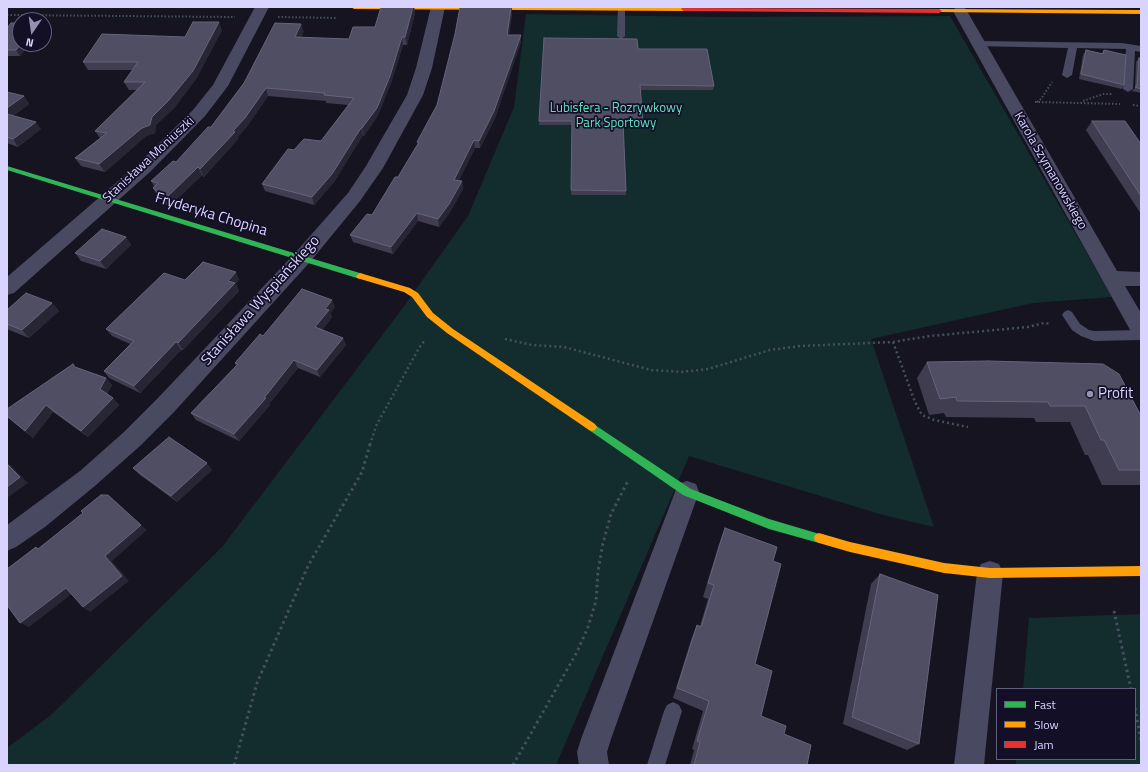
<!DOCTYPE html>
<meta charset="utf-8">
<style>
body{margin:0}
#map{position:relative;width:1148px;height:772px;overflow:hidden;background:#161421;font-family:"Titillium Web",sans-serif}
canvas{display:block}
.frame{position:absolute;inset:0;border:8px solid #d9d4ff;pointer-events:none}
.legend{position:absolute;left:996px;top:688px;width:140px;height:72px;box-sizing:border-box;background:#130f26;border:1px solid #625e7d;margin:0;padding:5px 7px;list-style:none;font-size:12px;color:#d9d4ff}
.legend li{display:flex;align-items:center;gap:8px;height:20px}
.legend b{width:20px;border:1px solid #625e7d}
.north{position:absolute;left:12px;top:12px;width:40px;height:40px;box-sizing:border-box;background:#130f26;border:1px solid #625e7d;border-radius:50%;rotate:193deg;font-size:11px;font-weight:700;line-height:16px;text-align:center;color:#d9d4ff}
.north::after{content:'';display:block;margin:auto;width:14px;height:18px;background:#9591b1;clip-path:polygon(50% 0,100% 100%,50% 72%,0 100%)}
</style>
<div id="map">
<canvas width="1148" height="772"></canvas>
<div class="frame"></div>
<ul class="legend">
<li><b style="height:5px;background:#30b455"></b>Fast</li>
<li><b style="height:5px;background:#ff9f0a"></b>Slow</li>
<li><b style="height:5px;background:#e5322d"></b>Jam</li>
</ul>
<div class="north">N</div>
</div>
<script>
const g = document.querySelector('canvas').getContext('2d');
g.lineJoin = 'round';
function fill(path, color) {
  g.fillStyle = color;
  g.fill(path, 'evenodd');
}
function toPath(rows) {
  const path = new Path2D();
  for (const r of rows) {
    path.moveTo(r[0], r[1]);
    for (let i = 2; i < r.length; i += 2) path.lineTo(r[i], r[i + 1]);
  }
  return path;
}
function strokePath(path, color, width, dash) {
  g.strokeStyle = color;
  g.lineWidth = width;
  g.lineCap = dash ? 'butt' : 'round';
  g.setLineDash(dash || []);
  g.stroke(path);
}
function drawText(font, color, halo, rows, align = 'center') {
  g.font = font + ' "Titillium Web",sans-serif';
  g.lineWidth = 3.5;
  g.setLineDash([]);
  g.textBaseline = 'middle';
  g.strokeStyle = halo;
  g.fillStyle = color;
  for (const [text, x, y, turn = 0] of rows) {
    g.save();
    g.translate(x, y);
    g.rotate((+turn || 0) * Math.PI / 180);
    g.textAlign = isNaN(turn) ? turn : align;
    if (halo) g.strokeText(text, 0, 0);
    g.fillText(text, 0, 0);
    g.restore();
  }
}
const green = toPath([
 [526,14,716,17,950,16,1112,297,1033,303,871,339,934,527,883,515,689,456,556,765,7,765,7,748,51,715,222,547,399,313,468,216,514,107],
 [1141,614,1141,765,1016,765,1016,759,1135,759,1135,689,1023,689,1029,618]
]);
const pathFar2 = toPath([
 [7,15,235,17],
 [278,17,337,18],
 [1083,101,1103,94,1113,94],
 [1035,102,1120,104],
 [1037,102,1041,99,1052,82],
 [1133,105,1141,106]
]);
const pathFar1 = toPath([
 [505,339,532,345,564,347,651,370,682,372,708,369,770,350,800,346,893,342,930,336,1028,327,1044,323,1051,324],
 [893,342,915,402,922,415,934,420,968,427],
 [370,445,376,426,419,348,425,340]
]);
const path = toPath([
 [1114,611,1131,689],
 [1135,708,1141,740],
 [234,765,257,683,308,566,362,472,370,444],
 [513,765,577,652,588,627,596,601,598,571,603,543,611,514,628,481]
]);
const lane = toPath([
 [618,7,624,7,625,9,625,36,621,39,617,36,618,7],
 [978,41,1122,43,1141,46,1141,52,1135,51,1133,89,1128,92,1123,89,1126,49,1077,48,1072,75,1067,78,1062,75,1068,48,975,46,974,44,978,41],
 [1068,310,1072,312,1080,324,1089,330,1094,331,1141,330,1141,340,1094,341,1081,336,1072,330,1062,315,1064,312,1068,310],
 [673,702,679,705,682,711,665,765,647,765,664,711,667,705,673,702]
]);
const street = toPath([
 [255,7,269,7,228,86,205,116,150,172,14,293,7,295,7,277,138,164,193,110,213,85,255,7],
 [431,7,445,7,432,68,423,95,383,168,360,201,310,262,174,412,140,446,96,485,45,527,16,547,7,551,7,525,80,471,124,432,158,398,296,252,348,193,366,166,407,95,416,68,431,7],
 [961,7,965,8,967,11,1117,271,1141,272,1141,286,1125,286,1141,313,1141,339,1134,337,953,11,955,8,961,7],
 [687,481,696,484,699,492,611,739,607,752,609,765,579,765,577,752,581,739,675,492,678,484,687,481],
 [990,561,999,564,1003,573,984,765,954,765,977,573,981,564,990,561]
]);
const fast = toPath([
 [7,166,363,274,364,276,360,279,7,170,7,166],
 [592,423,691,489,769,519,823,535,824,538,823,541,819,543,769,529,683,495,589,430,587,427,589,424,592,423]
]);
const slow = toPath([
 [351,7,684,7,687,9,684,11,354,9,351,7],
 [939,9,1141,10,1141,14,937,12,936,11,939,9],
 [360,273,410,288,418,293,433,313,453,329,595,424,597,427,595,430,592,431,589,430,447,333,427,317,412,297,404,292,357,278,356,276,360,273],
 [819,533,850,542,944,563,990,568,1141,566,1141,576,990,578,944,573,850,552,819,543,815,541,814,538,815,535,819,533]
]);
const jam = toPath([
 [682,8,939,9,942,11,939,13,684,11,681,9,682,8]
]);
const wall = toPath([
 [381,7,414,7,415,13,407,45,403,45,391,83,378,115,364,136,363,135,334,182,314,205,265,191,262,184,294,150,321,141,348,105,326,103,326,101,268,96,248,125,237,138,238,139,204,177,202,175,169,207,157,195,153,188,154,186,151,181,176,162,211,127,304,31,301,38,349,39,375,27],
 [512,7,512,14,509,35,521,42,495,118,480,148,475,148,459,180,462,181,463,189,450,212,439,227,418,221,393,254,353,242,350,235,372,215,398,177,418,144,417,142],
 [7,28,20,44,30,44,20,56,7,56],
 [222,30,196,79,174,108,156,125,155,133,146,136,105,172,81,166,75,158,100,138,95,131,137,90,129,90,124,82,133,70,88,70,83,62,185,37],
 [638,49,714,86,713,90,640,90,643,122,642,126,623,126,626,195,571,195,572,125,539,125,539,121],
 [1086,50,1101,54,1104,50,1124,85,1122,89,1079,79,1083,55],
 [1139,58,1141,58,1141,93,1132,91,1135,88,1136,62],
 [7,92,24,96,29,104,13,116,41,129,18,147,7,143],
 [1092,121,1141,144,1141,214,1086,130],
 [126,237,131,245,106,269,81,261,75,253],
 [239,279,236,284,239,291,183,350,181,350,140,393,109,378,104,371,130,344,112,336,106,329,185,280],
 [52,303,59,311,29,338,7,329,7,310],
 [335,307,330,313,332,317,322,330,343,338,346,345,320,377,298,368,269,404,270,405,239,441,196,420,191,413,236,366,235,363,263,336],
 [927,362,1141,416,1141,485,1102,485,1088,455,1085,455,1070,422,1036,422,1034,418,946,417,944,413,929,415,917,378],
 [75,367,106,378,112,385,107,394,113,398,119,405,88,437,53,412,33,438,7,417,7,409],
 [133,468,212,470,177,502,140,475],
 [725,528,773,561,755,664,761,716,784,734,807,765,690,765,694,750,692,749,703,711,673,698,692,637,697,625,700,626,708,599,703,597,719,544],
 [880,574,919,744,907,750,843,724,871,584]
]);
const shadedWall = toPath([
 [413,7,414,7,415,13,407,45,405,37],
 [512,7,512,14,508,42,507,35],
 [219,22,222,30,196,79,174,108,156,125,155,133,146,136,105,172,99,164,152,117],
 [301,24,304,31,298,45,295,37],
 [521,35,521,42,495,118,480,148,479,141],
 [402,37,403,45,391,83,378,115,364,136,362,128],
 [21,44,30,44,20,56,16,50],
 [266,88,268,96,248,125,237,138,238,139,204,177,200,169,233,131],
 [24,96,29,104,7,120,7,108],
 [36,122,41,129,18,147,13,139],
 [361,128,363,135,334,182,314,205,312,197],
 [474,140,475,148,456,187,454,180],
 [198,167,202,175,169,207,165,199],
 [462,181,463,189,450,212,439,227,438,219],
 [417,213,418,221,393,254,391,247],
 [126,237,131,245,106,269,100,261],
 [236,272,239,279,236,284,239,291,183,350,178,343,228,281],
 [332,300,335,307,330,313,332,317,318,335,315,327,325,309],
 [52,303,59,311,29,338,22,330],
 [343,338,346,345,320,377,317,370],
 [176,342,181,350,140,393,134,386],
 [294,360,298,368,269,404,270,405,239,441,234,434],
 [106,378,112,385,106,396,100,389],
 [113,398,119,405,88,437,81,431],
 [46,405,53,412,33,438,25,431],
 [7,462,28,483,7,498],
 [207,463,212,470,177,502,171,496],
 [141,525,147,530,112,561,129,581,90,612,83,607,105,556],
 [66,588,73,593,29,627,20,623]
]);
const building = toPath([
 [381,7,413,7,405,37,402,37,390,76,377,108,362,128,361,128,332,174,312,197,262,184,288,149,294,150,304,139,321,141,354,98,324,95,325,93,266,88,245,118,233,131,235,132,200,169,198,167,165,199,153,188,158,183,151,181,173,161,176,162,208,127,211,127,244,83,275,23,301,24,295,37,349,39,353,27,375,27,381,7],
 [460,7,511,7,507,35,521,35,494,111,479,141,474,140,454,180,462,181,449,204,438,219,417,213,391,247,350,235,367,214,372,215,395,177,398,177,419,142,417,142,437,105,455,34,460,7],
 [193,22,219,22,193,71,169,100,152,117,150,125,142,128,99,164,75,158,107,133,95,131,145,82,124,82,138,62,83,62,102,34,185,37,193,22],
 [11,23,20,23,20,44,21,44,16,50,7,50,7,28,11,23],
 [544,38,637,39,638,49,707,49,714,86,640,85,643,122,623,121,626,191,571,190,572,121,539,121,544,38],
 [1086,50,1103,54,1104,50,1126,55,1124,85,1081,74,1086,50],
 [1139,58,1141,58,1141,89,1135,87,1137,85,1139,58],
 [7,92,24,96,7,108,7,92],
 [7,114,36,122,13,139,7,137,7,114],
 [1092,121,1125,121,1141,144,1141,196,1092,121],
 [102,229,126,237,100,261,75,253,102,229],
 [203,262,236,272,228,281,235,283,178,343,176,342,134,386,104,371,134,341,106,329,164,273,185,280,203,262],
 [302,289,332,300,325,309,329,310,315,327,343,338,317,370,294,360,264,398,266,398,234,434,191,413,238,364,235,363,260,334,263,336,302,289],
 [26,293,52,303,22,330,7,324,7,310,26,293],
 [988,361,1103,364,1119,374,1141,416,1141,470,1119,470,1104,440,1101,440,1085,406,1050,406,1048,402,957,401,956,397,940,399,927,362,988,361],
 [73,364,75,367,106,378,100,389,113,398,81,431,46,405,25,431,7,416,7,409,73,364],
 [169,437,207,463,171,496,133,468,169,437],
 [7,464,20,477,7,487,7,464],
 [101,495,108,495,141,525,105,556,122,576,83,607,66,588,20,623,7,605,7,569,36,547,38,549,83,513,81,511,101,495],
 [725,528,777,547,773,561,781,564,755,664,772,671,761,716,786,726,784,734,811,745,807,765,694,765,700,742,697,741,709,701,677,688,697,625,701,627,714,585,708,583,725,528],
 [880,574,938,595,919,744,852,717,880,574]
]);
const markers = [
 [1090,394,4,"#9591b1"]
];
const farParknames = [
 ["Lubisfera - Rozrywkowy",616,109],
 ["Park Sportowy",616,124]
];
const farStreetnames = [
 ["Stanisława Moniuszki",149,160,-43],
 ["Karola Szymanowskiego",1050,171,60]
];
const streetNames = [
 ["Fryderyka Chopina",211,215,17],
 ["Stanisława Wyspiańskiego",261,301,-48]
];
const poiNames = [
 ["Profit",1098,394]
];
fill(green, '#132c2d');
strokePath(pathFar2, '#44505f', 2, [1.5, 2]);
strokePath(pathFar1, '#44505f', 2.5, [2, 3]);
strokePath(path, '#44505f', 3, [2.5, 3.5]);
fill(lane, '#4a4962');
fill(street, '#4a4962');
fill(fast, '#30b455');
fill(slow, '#ff9f0a');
fill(jam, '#e5322d');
fill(wall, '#403d50');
fill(shadedWall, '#282635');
fill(building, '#504e63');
strokePath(building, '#66637b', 1);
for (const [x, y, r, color] of markers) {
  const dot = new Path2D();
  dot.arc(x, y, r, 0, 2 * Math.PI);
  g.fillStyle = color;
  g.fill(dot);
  strokePath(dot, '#130f26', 1.5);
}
drawText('13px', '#5fe0c0', '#130f26', farParknames);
drawText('13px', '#d9d4ff', '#130f26', farStreetnames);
drawText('15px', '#d9d4ff', '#130f26', streetNames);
drawText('15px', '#d9d4ff', '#130f26', poiNames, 'left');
</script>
